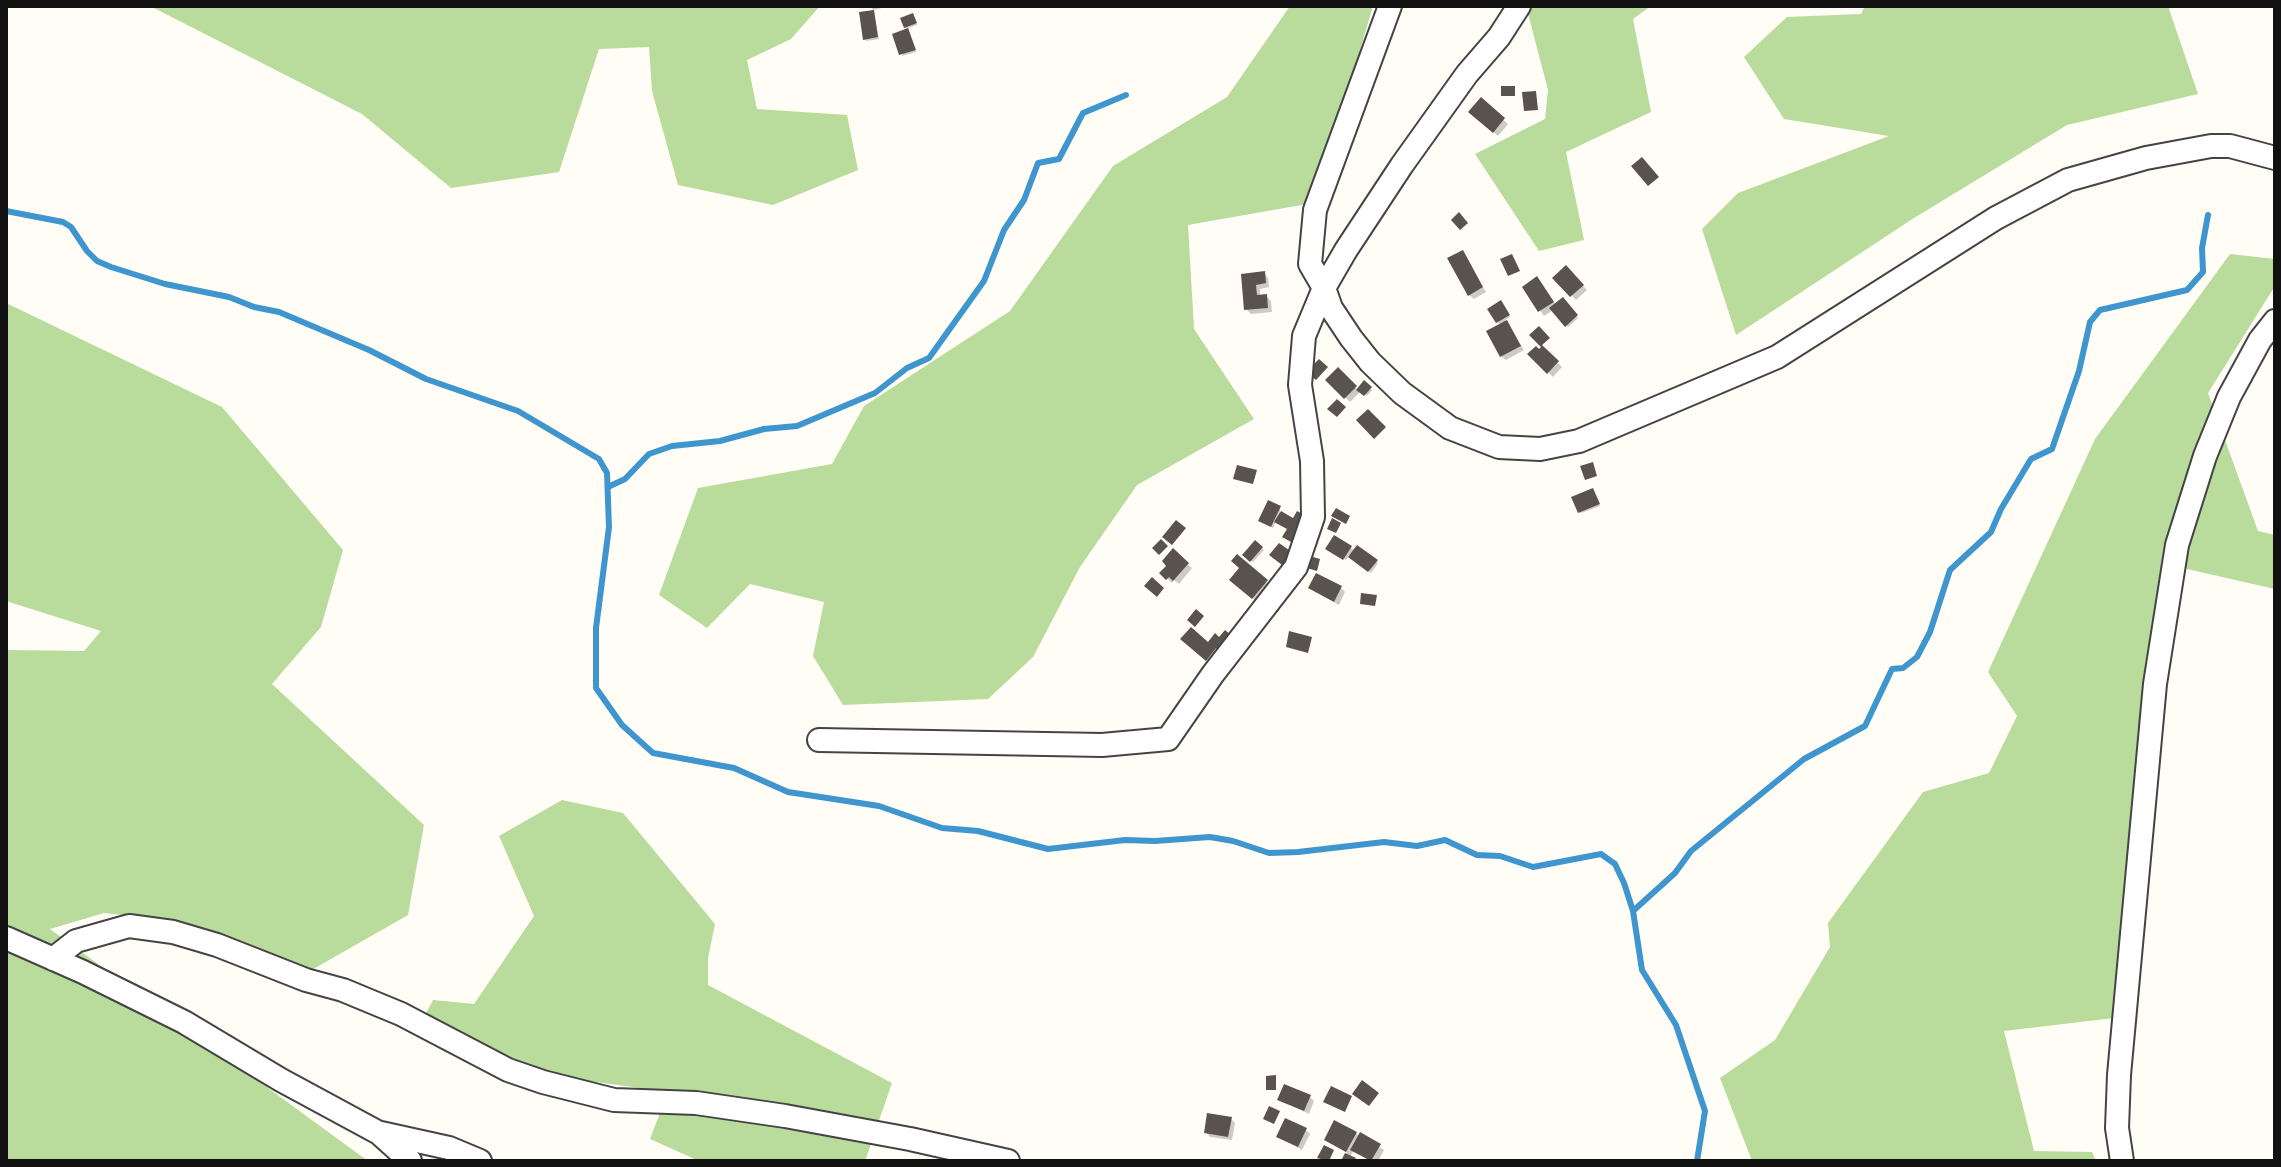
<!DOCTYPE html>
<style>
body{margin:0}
#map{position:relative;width:2281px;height:1167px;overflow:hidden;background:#fffdf5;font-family:"Zilla Slab",serif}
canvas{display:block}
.frame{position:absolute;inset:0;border:8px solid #111;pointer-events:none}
</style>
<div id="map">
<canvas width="2281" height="1167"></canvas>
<div class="frame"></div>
</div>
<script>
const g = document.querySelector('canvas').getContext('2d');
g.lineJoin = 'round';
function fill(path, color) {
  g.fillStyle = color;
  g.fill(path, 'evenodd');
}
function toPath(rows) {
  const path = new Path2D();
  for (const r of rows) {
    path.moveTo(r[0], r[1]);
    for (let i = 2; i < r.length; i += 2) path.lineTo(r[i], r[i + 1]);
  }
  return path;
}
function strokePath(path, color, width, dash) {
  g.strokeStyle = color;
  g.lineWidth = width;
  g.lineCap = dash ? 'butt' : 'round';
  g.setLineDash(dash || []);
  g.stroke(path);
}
const forest = toPath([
 [150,6,820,6,791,39,747,60,757,109,847,115,858,170,773,205,678,185,652,91,649,47,599,49,559,172,451,188,362,114],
 [1290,6,1373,6,1358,57,1307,204,1188,225,1194,329,1254,419,1137,485,1080,567,1033,657,988,699,843,705,813,656,824,602,750,584,707,628,659,595,698,488,832,464,864,406,1010,311,1113,166,1227,97],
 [1526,6,1651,6,1633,19,1651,112,1566,152,1584,240,1539,251,1475,154,1545,119,1548,90],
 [1865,6,2168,6,2198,94,2067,125,1914,218,1736,335,1702,229,1738,193,1889,136,1784,119,1744,57,1787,17,1861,14],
 [2230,254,2275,259,2275,286,2208,393,2258,531,2275,535,2275,589,2165,564,2114,1018,2004,1031,2034,1151,2092,1152,2096,1161,1752,1161,1720,1078,1775,1040,1830,947,1828,923,1923,792,1989,773,2017,716,1988,672,2095,439],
 [6,303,222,407,343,550,321,627,272,684,424,825,408,915,301,976,169,920,104,913,50,929,368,1161,6,1161,6,650,84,651,101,631,6,601],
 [562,800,623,813,715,924,708,958,708,985,892,1083,865,1161,699,1161,650,1139,668,1092,532,1073,420,1025,433,1000,474,1004,534,916,499,836]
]);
const shadow = toPath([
 [871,6,886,6,886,7,873,10],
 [874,12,879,39,866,41,865,39],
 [914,17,917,25,908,28,916,52,902,56,907,31,902,20],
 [1481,100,1508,124,1498,136,1471,112],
 [1462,252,1486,292,1474,299,1469,295],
 [1566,268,1587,290,1576,300,1555,278],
 [1264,273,1268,278,1269,287,1260,289,1260,297,1266,296,1271,301,1272,312,1251,314,1246,309,1243,276],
 [1541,283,1556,305,1563,300,1578,318,1568,327,1553,310,1544,316,1524,287],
 [1502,304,1510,317,1505,320,1524,350,1506,360,1501,356,1501,325,1497,322],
 [1543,348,1562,367,1553,377,1530,354],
 [1338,370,1358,390,1364,383,1372,390,1367,396,1361,391,1350,402,1328,380],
 [1594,492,1600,506,1581,513,1579,512],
 [1280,508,1280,513,1294,521,1298,546,1285,537,1289,530,1276,521,1273,528,1262,522],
 [1255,542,1264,550,1253,562,1245,555],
 [1351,548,1378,563,1371,573,1349,555,1346,560,1330,550],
 [1173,551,1192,568,1179,584,1174,580,1172,583,1162,573,1169,566],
 [1242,568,1271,585,1257,602,1236,584],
 [1310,588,1341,588,1345,592,1339,605],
 [1236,642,1212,664,1187,643,1208,644],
 [1310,1097,1314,1101,1309,1114,1279,1099],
 [1231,1119,1235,1123,1232,1140,1210,1137,1206,1132],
 [1306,1130,1310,1134,1302,1150,1279,1137],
 [1355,1133,1384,1150,1378,1161,1370,1161,1354,1150,1350,1157,1356,1161,1343,1161,1347,1153,1326,1140]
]);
const stream = toPath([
 [6,211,63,222,71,227,87,251,97,261,111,267,165,284,229,297,254,307,279,312,369,350,426,379,518,411,599,459,607,473,609,527,596,628,596,688,622,725,653,753,734,768,788,792,879,806,942,828,978,831,1048,849,1125,840,1155,841,1210,837,1233,841,1269,853,1298,852,1384,842,1417,846,1445,840,1477,855,1500,856,1533,867,1601,854,1615,864,1624,883,1633,911,1642,970,1676,1025,1705,1111,1697,1161],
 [608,487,625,479,649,454,672,446,720,441,764,429,797,426,875,393,907,368,929,358,984,281,1004,230,1024,200,1038,163,1059,159,1083,113,1126,95],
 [1633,911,1675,873,1691,851,1804,759,1865,726,1892,669,1903,668,1917,657,1930,632,1950,570,1991,532,2001,509,2031,459,2052,449,2079,371,2090,322,2100,310,2187,290,2203,272,2202,248,2208,215]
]);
const building = toPath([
 [874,10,878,37,863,40,859,12],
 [913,13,917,23,904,28,900,18],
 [908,28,916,50,899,55,892,34],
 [1501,86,1515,86,1515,96,1501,96],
 [1536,91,1538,110,1524,111,1522,92],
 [1481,97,1505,118,1493,133,1468,112],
 [1642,157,1659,177,1648,186,1631,166],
 [1459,212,1468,223,1460,230,1451,220],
 [1463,250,1483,287,1468,296,1447,258],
 [1512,254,1520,271,1508,276,1500,259],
 [1566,265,1584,285,1570,297,1552,278],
 [1265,271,1266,283,1256,285,1257,295,1267,294,1268,308,1244,310,1241,274],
 [1537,276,1554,302,1538,312,1522,287],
 [1563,297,1578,315,1565,327,1549,308],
 [1501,300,1510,315,1496,323,1487,309],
 [1507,320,1521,346,1500,357,1486,331],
 [1539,326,1550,338,1542,345,1559,361,1547,374,1527,354,1536,346,1539,349,1541,347,1529,335],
 [1319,359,1328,367,1316,380,1306,372],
 [1338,367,1357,386,1344,399,1325,380],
 [1364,380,1372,387,1364,396,1356,390],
 [1337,399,1346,407,1337,417,1327,409],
 [1368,409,1386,427,1374,439,1356,420],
 [1593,462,1597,476,1585,480,1580,466],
 [1237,465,1257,470,1253,484,1233,479],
 [1593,488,1600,504,1578,513,1571,497],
 [1268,500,1281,506,1271,527,1258,521],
 [1336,508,1350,516,1346,524,1331,516],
 [1281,511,1293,518,1297,511,1308,517,1293,543,1282,537,1287,529,1274,522],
 [1332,518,1341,523,1336,533,1327,529],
 [1176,520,1186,528,1172,545,1162,537],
 [1334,535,1352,546,1343,560,1325,549],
 [1161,539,1168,546,1159,555,1152,548],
 [1255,540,1263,547,1250,562,1242,555],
 [1279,543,1296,555,1286,568,1269,555],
 [1357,545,1378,560,1368,572,1348,557],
 [1173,548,1189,563,1173,581,1169,577,1166,580,1159,573,1166,566,1162,561],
 [1237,554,1268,580,1252,599,1229,580,1239,568,1231,561],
 [1310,556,1320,559,1317,571,1307,568],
 [1316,573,1342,586,1334,602,1308,588],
 [1152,577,1164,588,1157,597,1144,586],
 [1361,593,1377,595,1375,606,1360,604],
 [1196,609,1204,616,1195,627,1187,620],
 [1191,627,1208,642,1215,633,1219,637,1225,630,1232,636,1220,651,1216,648,1206,661,1180,639],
 [1289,631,1312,637,1308,653,1286,647],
 [1276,1075,1276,1090,1266,1090,1266,1076],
 [1362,1080,1379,1093,1369,1106,1352,1094],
 [1284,1084,1311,1095,1304,1111,1277,1100],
 [1331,1086,1352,1096,1345,1112,1323,1102],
 [1269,1106,1280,1111,1274,1124,1263,1119],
 [1207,1113,1232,1117,1228,1137,1204,1133],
 [1285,1118,1307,1128,1298,1147,1276,1137],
 [1334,1120,1357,1132,1346,1152,1324,1140],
 [1360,1132,1381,1144,1371,1161,1350,1150],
 [1324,1145,1334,1150,1329,1161,1317,1158],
 [1345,1153,1356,1158,1354,1161,1341,1161]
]);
const minor = toPath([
 [1390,6,1315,210,1310,264,1324,288,1331,308,1351,338,1370,362,1402,393,1450,428,1499,447,1540,449,1579,441,1777,357,1996,218,2068,180,2146,158,2211,146,2230,146,2275,158],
 [819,740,1102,745,1168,739,1213,674,1296,567,1313,517,1312,461,1300,385,1304,336,1324,288,1346,250,1402,165,1467,74,1499,37,1519,6],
 [6,938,83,972,184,1022,281,1080,379,1133,410,1161],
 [53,959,76,941,129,926,173,932,217,945,306,980,343,990,401,1014,508,1070,543,1082,614,1100,696,1103,785,1116,910,1139,1008,1161],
 [381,1133,449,1148,480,1161],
 [2122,1161,2117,1128,2119,1075,2155,684,2177,545,2205,456,2229,397,2260,340,2275,321]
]);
fill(forest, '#b9dc9c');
fill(shadow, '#0003');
strokePath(stream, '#3f96cf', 6);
fill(building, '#5a524d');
strokePath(minor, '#444', 26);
strokePath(minor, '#fff', 22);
</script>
